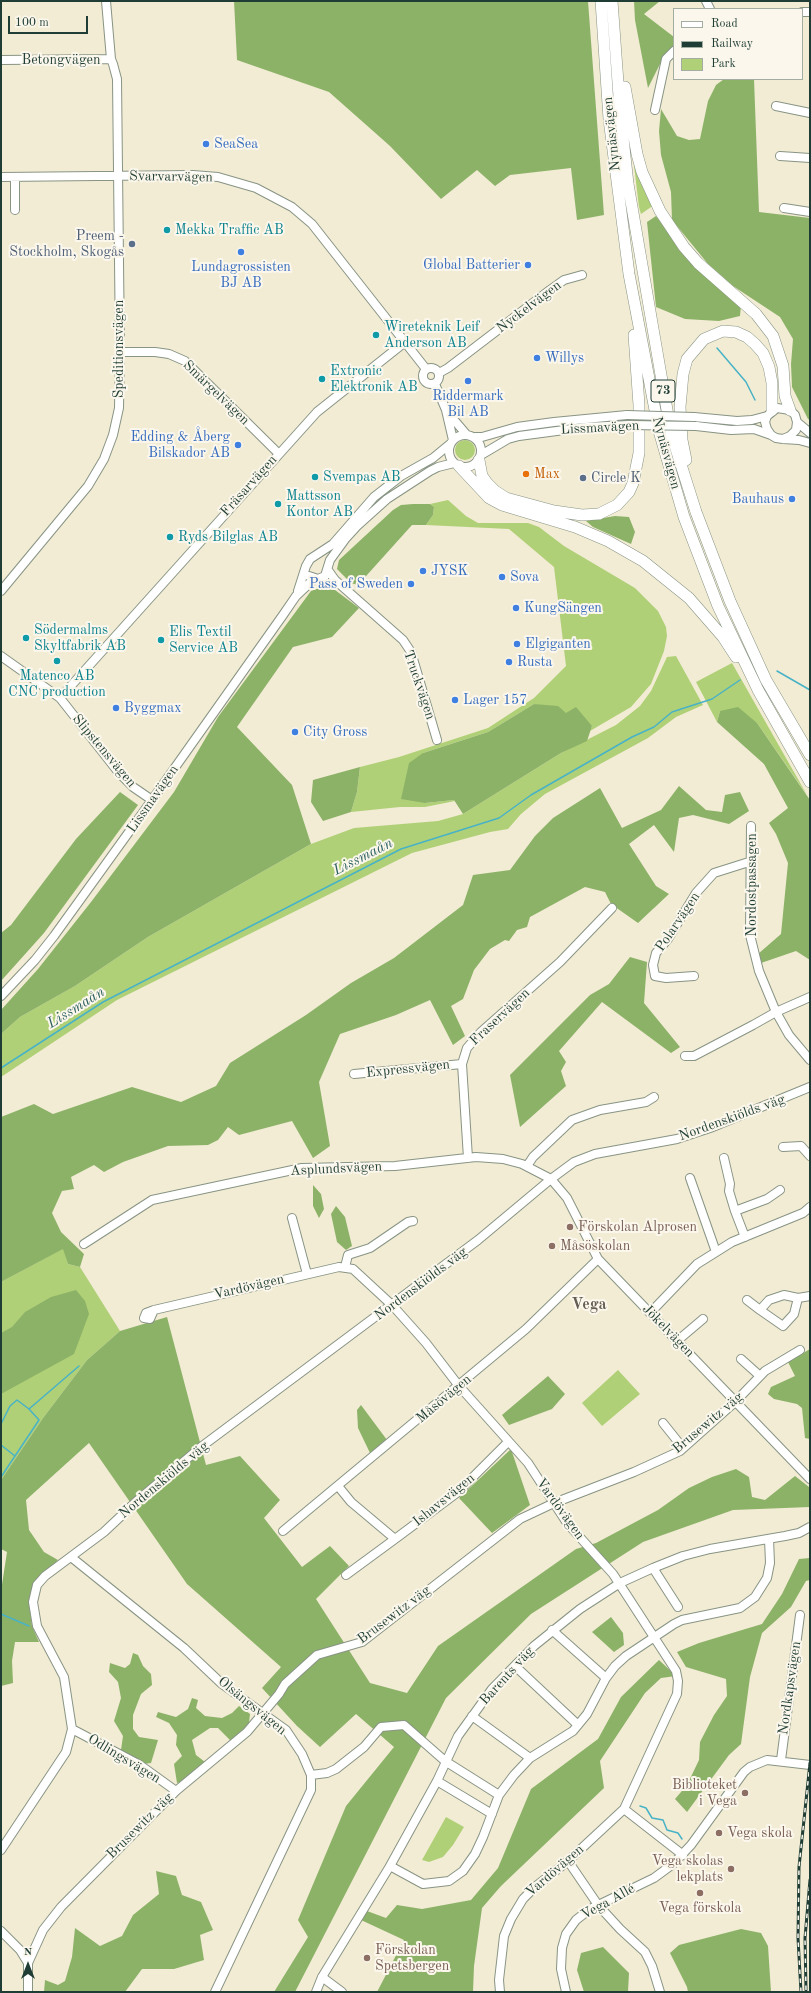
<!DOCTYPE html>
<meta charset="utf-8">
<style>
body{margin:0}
#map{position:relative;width:811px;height:1993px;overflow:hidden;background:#f2ecd4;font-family:"Old Standard TT",serif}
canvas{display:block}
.frame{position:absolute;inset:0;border:2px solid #1f3d34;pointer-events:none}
.legend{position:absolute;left:673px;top:8px;width:130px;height:72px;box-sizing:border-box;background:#fbf7ec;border:1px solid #a3ada2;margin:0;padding:5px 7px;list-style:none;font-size:12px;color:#1f3d34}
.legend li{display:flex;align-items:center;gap:8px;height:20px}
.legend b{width:20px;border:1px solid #a3ada2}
.north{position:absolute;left:8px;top:1945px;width:40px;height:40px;-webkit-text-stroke:3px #fbf7ec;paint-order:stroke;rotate:0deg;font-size:11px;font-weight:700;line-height:16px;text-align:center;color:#1f3d34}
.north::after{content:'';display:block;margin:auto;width:14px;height:18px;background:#1f3d34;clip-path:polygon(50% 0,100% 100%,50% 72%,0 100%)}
.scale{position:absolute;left:8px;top:16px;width:80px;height:18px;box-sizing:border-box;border:2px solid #1f3d34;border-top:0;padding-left:5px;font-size:12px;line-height:14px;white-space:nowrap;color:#1f3d34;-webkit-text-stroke:3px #fbf7ec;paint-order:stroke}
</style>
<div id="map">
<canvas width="811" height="1993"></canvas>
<div class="frame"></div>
<ul class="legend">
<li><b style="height:5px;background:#fff"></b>Road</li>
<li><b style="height:5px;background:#1f3d34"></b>Railway</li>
<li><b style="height:11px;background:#b0d077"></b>Park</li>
</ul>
<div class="north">N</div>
<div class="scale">100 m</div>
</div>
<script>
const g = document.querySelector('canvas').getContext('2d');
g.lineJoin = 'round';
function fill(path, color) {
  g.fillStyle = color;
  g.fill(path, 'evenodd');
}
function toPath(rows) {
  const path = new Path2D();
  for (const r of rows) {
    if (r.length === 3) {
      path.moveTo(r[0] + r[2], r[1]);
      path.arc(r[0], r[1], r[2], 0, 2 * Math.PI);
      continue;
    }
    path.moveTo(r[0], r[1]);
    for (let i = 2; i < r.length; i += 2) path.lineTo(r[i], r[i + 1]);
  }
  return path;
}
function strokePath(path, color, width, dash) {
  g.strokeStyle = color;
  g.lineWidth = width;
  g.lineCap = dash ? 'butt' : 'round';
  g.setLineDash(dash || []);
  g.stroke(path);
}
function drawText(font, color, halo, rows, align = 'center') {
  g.font = font + ' "Old Standard TT",serif';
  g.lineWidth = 4;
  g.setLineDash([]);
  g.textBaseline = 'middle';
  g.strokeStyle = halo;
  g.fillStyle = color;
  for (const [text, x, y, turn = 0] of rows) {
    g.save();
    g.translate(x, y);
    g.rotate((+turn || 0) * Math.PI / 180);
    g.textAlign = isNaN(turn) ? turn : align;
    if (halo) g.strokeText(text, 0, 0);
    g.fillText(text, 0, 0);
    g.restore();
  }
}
const green = toPath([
 [633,157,654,205,641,214,639,207],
 [465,450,10],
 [448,500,466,516,478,523,528,523,539,527,564,546,635,588,658,611,666,627,667,636,664,651,651,684,631,707,590,731,592,726,566,713,534,704,488,732,423,753,425,803,454,800,455,801,425,807,400,807,351,812,357,792,360,767,399,757,488,728,534,698,566,666,554,567,509,529,426,525,433,515,434,507,430,504],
 [676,656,703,705,676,717,648,738,545,794,521,814,508,829,490,832,412,853,117,1000,1,1077,1,1034,20,1017,75,986,148,937,311,844,354,828,438,821,463,814,561,753,616,725,640,706,651,691,667,657],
 [732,663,807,795,757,723,720,711,717,722,696,682],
 [64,1248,68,1264,80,1267,120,1331,87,1360,43,1418,1,1480,1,1282],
 [618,1370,640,1394,602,1426,582,1403],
 [446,1817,464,1827,453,1845,443,1857,429,1862,422,1860]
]);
const forest = toPath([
 [234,1,588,1,604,215,577,220,571,168,510,175,495,186,477,170,441,199,390,146,329,92,237,60],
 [634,1,660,1,644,14,674,37,674,46,663,58,648,88,635,20],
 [724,79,754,79,759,212,810,218,810,420,808,419,792,387,791,364,793,339,780,317,733,286,708,264,672,220,671,192,661,155,659,131,661,109,677,136,689,140,700,139,708,101,716,85],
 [656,216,685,254,741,305,740,316,719,321,685,319,656,307,647,222],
 [413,504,430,504,434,507,433,515,426,525,412,525,358,585,351,583,337,569,339,560,393,510,401,505],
 [615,516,629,517,635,532,631,544,593,527,586,521],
 [322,587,335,590,359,608,332,637,293,647,237,727,292,785,311,844,148,937,75,986,20,1017,1,1034,1,1010,38,969,91,902,174,792,218,717,311,591],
 [534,704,558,706,566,713,576,707,592,726,587,741,561,753,463,814,454,800,425,803,401,799,409,763,423,753,488,732],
 [738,707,757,723,810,800,810,960,796,951,761,963,758,954,781,934,788,863,776,834,769,823,788,808,764,764,717,722,720,711],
 [360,767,357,792,351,812,323,821,311,802,313,780],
 [679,786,706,810,722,812,725,795,740,792,749,811,729,824,693,815,679,818,674,852,654,825,629,844,656,886,669,894,638,923,611,904,605,892,585,887,530,917,527,927,517,930,509,941,505,940,490,949,474,970,463,999,451,1006,465,1036,453,1045,430,1000,396,1015,340,1034,319,1082,330,1146,313,1158,292,1121,239,1135,228,1127,218,1140,208,1145,168,1146,123,1162,104,1172,94,1165,71,1177,74,1189,62,1191,52,1213,61,1232,84,1254,80,1267,68,1264,63,1249,1,1282,1,1117,34,1104,53,1114,132,1087,181,1102,216,1086,230,1063,306,1015,351,983,394,958,463,905,473,875,510,870,535,836,553,818,600,788,622,828,661,810],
 [120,792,138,805,44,933,1,981,1,933,11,925,76,839],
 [630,957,647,962,644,1003,680,1047,671,1053,602,1002,559,1051,566,1062,561,1071,566,1086,520,1127,510,1075,590,995,609,984],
 [313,1185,321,1194,324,1209,319,1218,313,1206],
 [336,1206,345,1217,352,1246,346,1250,337,1242,331,1214],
 [76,1290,85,1301,89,1314,74,1354,1,1394,1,1333,12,1327,25,1312,51,1297],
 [167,1317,206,1465,240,1456,280,1500,264,1518,302,1567,330,1546,349,1566,316,1599,370,1683,407,1693,438,1646,576,1549,596,1543,658,1510,689,1488,712,1477,736,1469,749,1477,752,1497,765,1500,795,1476,809,1487,810,1490,810,1507,733,1510,643,1542,531,1614,446,1698,295,1992,274,1992,308,1937,298,1920,346,1806,394,1747,356,1714,320,1747,297,1726,262,1688,281,1667,187,1584,89,1443,26,1500,29,1530,44,1552,58,1560,33,1584,29,1603,32,1626,39,1642,15,1642,12,1661,13,1683,1,1686,1,1591,7,1552,1,1549,1,1480,43,1418,87,1360,120,1331],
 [810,1349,810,1439,805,1438,802,1408,797,1404,774,1399,768,1394,771,1387,795,1376,788,1362],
 [548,1376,565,1394,552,1409,509,1425,502,1415],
 [361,1405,387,1440,370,1453,358,1428,357,1410],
 [511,1449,530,1505,492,1533,459,1498],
 [810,1558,810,1580,806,1581,791,1607,762,1633,750,1677,741,1744,729,1755,687,1812,675,1799,687,1785,699,1760,700,1742,714,1715,727,1696,726,1679,686,1667,677,1652,699,1643,762,1624,782,1594,799,1559],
 [611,1617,623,1633,624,1645,614,1652,592,1632],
 [133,1653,138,1655,143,1666,151,1674,152,1685,141,1694,133,1715,133,1729,139,1737,158,1740,151,1763,143,1764,121,1750,123,1736,114,1721,121,1698,118,1682,109,1672,110,1663,125,1668,130,1664],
 [659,1660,676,1676,661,1678,645,1693,600,1761,604,1788,501,1886,482,1908,474,1966,473,1992,377,1992,404,1940,361,1920,367,1911,386,1918,397,1905,422,1909,471,1900,498,1868,531,1789,598,1739,621,1697],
 [192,1698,198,1700,196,1708,205,1716,222,1718,232,1713,239,1706,250,1714,249,1723,239,1737,231,1741,218,1728,210,1728,192,1740,196,1755,205,1762,184,1781,177,1783,174,1764,182,1756,176,1745,177,1735,169,1723,156,1717,158,1712,176,1717,188,1709],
 [156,1871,176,1876,182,1895,201,1902,213,1930,200,1935,204,1960,174,1969,142,1969,125,1992,44,1992,45,1980,58,1985,65,1981,72,1957,75,1928,100,1946,122,1936,133,1915,159,1894],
 [741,1929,761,1933,768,1946,771,1992,688,1992,687,1987,670,1953,679,1945],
 [603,1947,629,1973,628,1992,584,1992,577,1970,581,1953]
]);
const stream = toPath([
 [717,348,746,382,755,400],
 [777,671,810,690],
 [1,1068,103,1002,401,849,499,818,531,795,632,737,654,727,672,712,712,699,740,680],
 [1,1424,10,1406,17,1400,29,1409],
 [1,1445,15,1456],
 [1,1477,39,1420,29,1409,79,1366],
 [1,1614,29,1626],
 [640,1806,646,1808,652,1818,663,1820,667,1830,678,1833,682,1839]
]);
const minor = toPath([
 [106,1,111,59],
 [706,1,710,9],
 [802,12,810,12],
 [1,60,111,59,113,64,117,79,120,352,119,408,113,435,104,459,88,486,1,591],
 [776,106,810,113],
 [655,110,666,59,674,51],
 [780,156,810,158],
 [1,177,193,175,218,177,256,188,292,207,312,224,426,369],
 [784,208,810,212],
 [15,210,15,177],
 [120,352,155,352,169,354,185,361,278,453],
 [431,376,8],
 [439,373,448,368,550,290,564,280,582,275],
 [435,384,446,410,453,440],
 [449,414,466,434],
 [694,417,737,421,752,420,767,416],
 [797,422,810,433],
 [696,426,731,430,754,429,771,435],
 [465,451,16],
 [475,437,482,437,517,427,554,422,627,415],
 [783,439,790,436,796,430,797,422,795,415,790,410,777,408,767,416,765,422,767,429,771,435,776,438,783,439,799,440,810,443],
 [481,455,508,439,519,436,587,427,629,425],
 [328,570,335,580,403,640,411,652,437,740],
 [309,576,318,579,325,576,330,560,346,538,357,526,387,499,430,471,438,467,454,463],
 [298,591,306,566,310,559,333,544,374,497,401,476,433,458,450,444],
 [1,656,60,698,119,773,133,787,152,800],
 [60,698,317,412,405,342],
 [751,826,750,935,759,971,776,1012,789,1035,810,1060],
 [694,976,666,978,655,976,653,965,656,953,668,939,696,893,714,873,752,861],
 [1,996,35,960,54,936,152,800,283,615,296,596,314,579],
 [685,1056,694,1056,753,1025,776,1012,810,997],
 [354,1074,462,1064],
 [783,1147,801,1146,810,1156],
 [468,1158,462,1064,467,1048,481,1032,560,962,612,908],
 [724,1158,730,1184,729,1191,735,1211,767,1199,780,1190],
 [527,1166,533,1157,572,1120,600,1110,646,1102,654,1097],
 [690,1178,716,1252],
 [735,1211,745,1237],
 [292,1218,307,1274],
 [84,1244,152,1200,302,1168,395,1166,476,1157,503,1159,522,1164,551,1179,567,1198,598,1259,810,1479],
 [345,1267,348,1255,370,1248,408,1222,413,1221],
 [798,1298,810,1296],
 [747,1300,760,1310,783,1326,794,1314,798,1298,784,1295,769,1300,760,1310],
 [154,1310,150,1319,144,1318,146,1313,154,1310,339,1267,353,1269,393,1306,426,1343,459,1386,528,1463,567,1523,613,1574,676,1671,678,1681,677,1694,624,1809],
 [650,1313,697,1264,732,1242,803,1213,810,1207],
 [677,1341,703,1319],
 [741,1359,760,1376],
 [663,1423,683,1448],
 [338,1486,351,1502,395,1539,346,1575],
 [283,1531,526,1329,598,1259],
 [395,1539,458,1492,508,1442],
 [71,1557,184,1648,222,1684,286,1730,302,1754,311,1775,311,1790,215,1992],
 [653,1568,678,1607],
 [552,1630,606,1678],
 [515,1666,578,1725],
 [472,1716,530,1758],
 [72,1729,140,1765,176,1791],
 [781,1760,800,1615],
 [311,1775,327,1773,336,1769,364,1747,381,1727,404,1725,445,1761,499,1795],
 [437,1781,492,1814],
 [1,1850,66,1752,72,1729,64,1677,37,1626,33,1602,37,1585,45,1576,104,1532,138,1500,201,1447,478,1240,551,1179,574,1162,595,1154,677,1139,710,1128,810,1087],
 [568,1861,598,1905,620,1929,645,1952,652,1966,660,1992],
 [390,1866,423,1884,449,1881,463,1871,475,1854,483,1837,499,1795,514,1775,530,1758,573,1731,587,1714,606,1678,615,1666,626,1656,674,1624,682,1620,740,1608,755,1597,767,1578,770,1563,769,1539],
 [1,1931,20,1950,28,1963,28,1992],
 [28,1963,43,1930,61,1907,176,1791,247,1732,279,1694,285,1684,317,1655,362,1642,520,1519,554,1503,634,1472,680,1451,735,1402,765,1371,800,1350],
 [322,1977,342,1992],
 [316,1992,322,1977,390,1866,437,1781,458,1736,492,1689,534,1646,580,1609,620,1583,653,1568,683,1556,710,1549,785,1536,799,1533,810,1527],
 [500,1992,499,1980,504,1936,511,1919,523,1899,535,1887,568,1861,624,1809,683,1855],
 [566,1992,561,1969,562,1948,566,1934,576,1920,590,1909,654,1878,673,1864,691,1845,744,1772,750,1767,767,1760,810,1765]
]);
const highway = toPath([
 [601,1,609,119,629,274,659,431,684,517,718,606,758,690,810,782],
 [612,1,620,110,628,184,671,433,696,512,730,601,766,680,810,755],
 [625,87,637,154,642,172,660,211,684,247,698,263,756,314,773,336,783,366,785,396,790,410],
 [479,460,482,476,487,483,495,491,506,498,554,511,582,515,599,514,617,505,629,492,633,483,639,453,639,405,634,335],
 [686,460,682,440,680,407,683,374,687,359,704,339,723,331,736,332,747,337,755,344,763,353,769,367,772,383,772,410],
 [459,466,489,498,502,505,575,527,608,541,643,561,689,598,723,637,736,657]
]);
const rail = toPath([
 [806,1990,805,1938,810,1880],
 [801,1992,798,1938,799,1867,810,1763]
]);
const minorBridge = toPath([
 [627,415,694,417],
 [629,425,696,426]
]);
const markers = [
 [206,144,4,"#3f7fe0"],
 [167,230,4,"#0f9aa8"],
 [132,244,4,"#5c6f8a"],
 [241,252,4,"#3f7fe0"],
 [528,265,4,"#3f7fe0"],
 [376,335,4,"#0f9aa8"],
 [537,358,4,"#3f7fe0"],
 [322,379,4,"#0f9aa8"],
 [468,381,4,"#3f7fe0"],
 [238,445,4,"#3f7fe0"],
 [526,474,4,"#e8710a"],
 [315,477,4,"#0f9aa8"],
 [583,478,4,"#5c6f8a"],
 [792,499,4,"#3f7fe0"],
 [278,504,4,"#0f9aa8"],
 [170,537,4,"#0f9aa8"],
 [423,571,4,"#3f7fe0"],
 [502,577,4,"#3f7fe0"],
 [411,584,4,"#3f7fe0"],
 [516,608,4,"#3f7fe0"],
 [26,638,4,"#0f9aa8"],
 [161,640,4,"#0f9aa8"],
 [517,644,4,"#3f7fe0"],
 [57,661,4,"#0f9aa8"],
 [509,662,4,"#3f7fe0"],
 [455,700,4,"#3f7fe0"],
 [116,708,4,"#3f7fe0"],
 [295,732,4,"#3f7fe0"],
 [570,1227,4,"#8d6e63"],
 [552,1246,4,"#8d6e63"],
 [745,1793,4,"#8d6e63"],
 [719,1833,4,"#8d6e63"],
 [731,1869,4,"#8d6e63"],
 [700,1893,4,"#8d6e63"],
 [367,1958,4,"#8d6e63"]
];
const shields = [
 [663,391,24]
];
const shieldNames = [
 ["73",663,391]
];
const streetNames = [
 ["Betongvägen",61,60],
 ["Nynäsvägen",612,134,-96],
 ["Svarvarvägen",171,177,1],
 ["Nyckelvägen",529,307,-37],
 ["Speditionsvägen",119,349,-90],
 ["Smärgelvägen",216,393,44],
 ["Lissmavägen",600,428,-3],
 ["Nynäsvägen",666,453,75],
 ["Fräsarvägen",249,486,-48],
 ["Truckvägen",419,685,71],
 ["Slipstensvägen",104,751,50],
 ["Lissmavägen",153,799,-55],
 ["Nordostpassagen",752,885,-90],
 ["Polarvägen",678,922,-56],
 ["Fraservägen",500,1017,-43],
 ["Expressvägen",408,1069,-6],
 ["Nordenskiölds väg",732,1118,-20],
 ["Asplundsvägen",336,1169,-3],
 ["Nordenskiölds väg",421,1284,-37],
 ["Vardövägen",249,1287,-13],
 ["Jökelvägen",668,1331,46],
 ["Måsövägen",444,1399,-40],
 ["Brusewitz väg",708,1423,-40],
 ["Nordenskiölds väg",164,1480,-40],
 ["Ishavsvägen",444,1500,-39],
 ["Vardövägen",560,1509,54],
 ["Brusewitz väg",394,1615,-37],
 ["Barents väg",507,1676,-48],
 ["Nordkapsvägen",790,1688,-82],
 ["Olsängsvägen",252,1706,39],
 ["Odlingsvägen",124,1759,31],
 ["Brusewitz väg",140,1826,-45],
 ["Vardövägen",555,1871,-41],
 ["Vega Allé",608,1902,-29]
];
const shopNames = [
 ["SeaSea",214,144],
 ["Global Batterier",520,265,"right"],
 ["Lundagrossisten",241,267,"center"],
 ["BJ AB",241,283,"center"],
 ["Willys",545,358],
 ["Riddermark",468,396,"center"],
 ["Bil AB",468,412,"center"],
 ["Edding & Åberg",230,437,"right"],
 ["Bilskador AB",230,453,"right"],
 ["Bauhaus",784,499,"right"],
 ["JYSK",431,571],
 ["Sova",510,577],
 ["Pass of Sweden",403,584,"right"],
 ["KungSängen",524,608],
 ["Elgiganten",525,644],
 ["Rusta",517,662],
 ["Lager 157",463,700],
 ["Byggmax",124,708],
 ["City Gross",303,732]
];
const cultureNames = [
 ["Mekka Traffic AB",175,230],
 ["Wireteknik Leif",384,327],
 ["Anderson AB",384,343],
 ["Extronic",330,371],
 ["Elektronik AB",330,387],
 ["Svempas AB",323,477],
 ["Mattsson",286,496],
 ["Kontor AB",286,512],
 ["Ryds Bilglas AB",178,537],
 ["Södermalms",34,630],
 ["Skyltfabrik AB",34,646],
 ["Elis Textil",169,632],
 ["Service AB",169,648],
 ["Matenco AB",57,676,"center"],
 ["CNC production",57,692,"center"]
];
const serviceNames = [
 ["Preem -",124,236],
 ["Stockholm, Skogås",124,252],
 ["Circle K",591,478,"left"]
];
const foodNames = [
 ["Max",534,474]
];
const educationNames = [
 ["Förskolan Alprosen",578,1227],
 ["Måsöskolan",560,1246],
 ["Biblioteket",737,1785,"right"],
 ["i Vega",737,1801,"right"],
 ["Vega skola",727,1833],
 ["Vega skolas",723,1861,"right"],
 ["lekplats",723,1877,"right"],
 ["Vega förskola",700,1908,"center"],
 ["Förskolan",375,1950],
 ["Spetsbergen",375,1966]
];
const waterNames = [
 ["Lissmaån",363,857,-27],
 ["Lissmaån",76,1008,-32]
];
const quarterNames = [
 ["Vega",589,1305]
];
fill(green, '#b0d077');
fill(forest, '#8cb268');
strokePath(stream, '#48b2c6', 1.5);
strokePath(minor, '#889484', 10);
strokePath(highway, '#889484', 12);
strokePath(minor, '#fff', 8);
strokePath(highway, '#fff', 11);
strokePath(rail, '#1f3d34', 3);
strokePath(rail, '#fbf7ec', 1.5, [4.5]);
strokePath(minorBridge, '#889484', 10, []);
strokePath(minorBridge, '#fff', 8);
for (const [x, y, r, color] of markers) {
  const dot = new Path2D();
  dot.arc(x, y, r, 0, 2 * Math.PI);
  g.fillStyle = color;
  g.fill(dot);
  strokePath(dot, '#fbf7ec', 1.5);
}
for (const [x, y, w] of shields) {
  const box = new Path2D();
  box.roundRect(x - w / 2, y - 11, w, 22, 3);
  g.fillStyle = '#fbf7ec';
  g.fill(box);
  strokePath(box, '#1f3d34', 1);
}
drawText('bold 13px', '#1f3d34', null, shieldNames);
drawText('14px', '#1f3d34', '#fbf7ec', streetNames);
drawText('14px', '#366cbe', '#fbf7ec', shopNames, 'left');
drawText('14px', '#0d838f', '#fbf7ec', cultureNames, 'left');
drawText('14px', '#4e5e75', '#fbf7ec', serviceNames, 'right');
drawText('14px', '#c56008', '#fbf7ec', foodNames, 'left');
drawText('14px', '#785e54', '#fbf7ec', educationNames, 'left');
drawText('italic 15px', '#2b6060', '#fbf7ec', waterNames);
drawText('bold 16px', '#665e55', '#fbf7ec', quarterNames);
</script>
